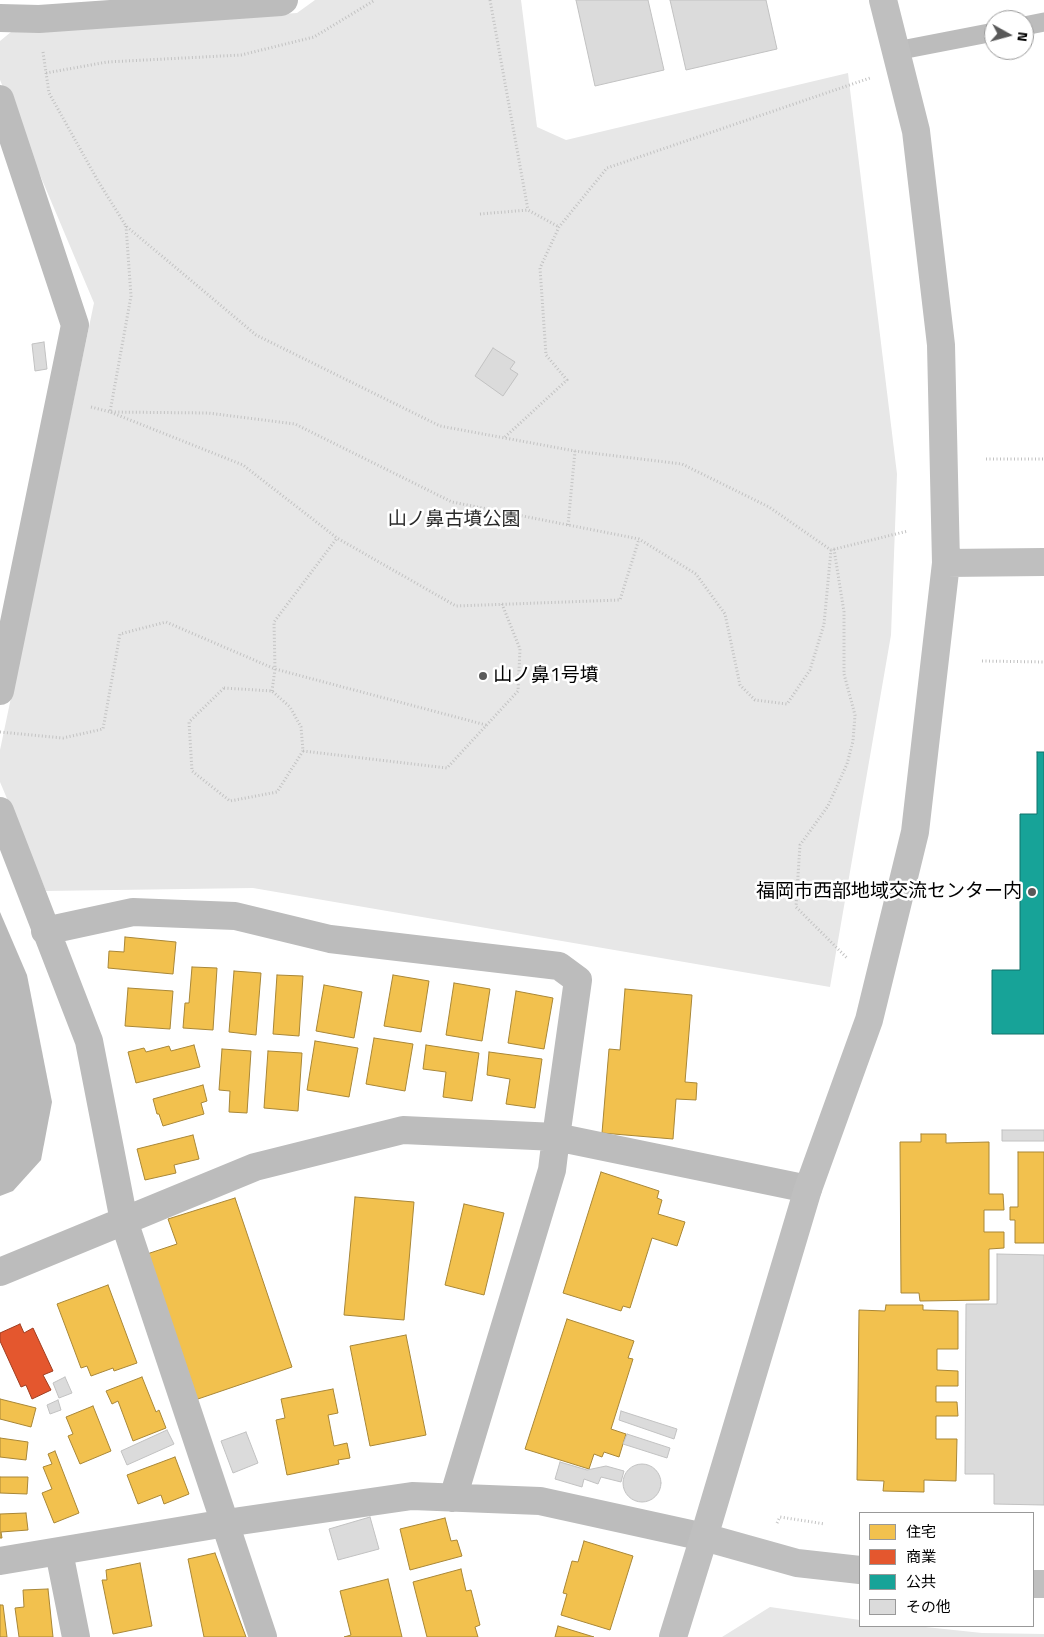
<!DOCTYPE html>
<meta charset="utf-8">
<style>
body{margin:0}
#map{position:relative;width:1044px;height:1637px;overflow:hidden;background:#fff;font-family:"Titillium Web","Noto Sans JP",sans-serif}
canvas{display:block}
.legend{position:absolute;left:859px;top:1512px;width:175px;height:115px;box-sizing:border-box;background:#fff;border:1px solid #999;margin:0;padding:6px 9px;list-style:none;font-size:15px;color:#000}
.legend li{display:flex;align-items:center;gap:10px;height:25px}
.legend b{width:25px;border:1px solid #999}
.north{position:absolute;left:984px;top:10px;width:50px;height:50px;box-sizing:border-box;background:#fff;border:1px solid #999;border-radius:50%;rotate:97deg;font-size:14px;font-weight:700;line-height:20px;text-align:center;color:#000}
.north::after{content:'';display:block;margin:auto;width:18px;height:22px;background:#595959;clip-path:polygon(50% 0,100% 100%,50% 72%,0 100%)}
</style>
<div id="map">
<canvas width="1044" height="1637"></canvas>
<ul class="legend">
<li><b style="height:14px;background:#f2c14e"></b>住宅</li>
<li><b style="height:14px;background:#e4572e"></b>商業</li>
<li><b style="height:14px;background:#17a398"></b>公共</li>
<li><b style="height:14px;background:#dbdbdb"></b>その他</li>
</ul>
<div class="north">N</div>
</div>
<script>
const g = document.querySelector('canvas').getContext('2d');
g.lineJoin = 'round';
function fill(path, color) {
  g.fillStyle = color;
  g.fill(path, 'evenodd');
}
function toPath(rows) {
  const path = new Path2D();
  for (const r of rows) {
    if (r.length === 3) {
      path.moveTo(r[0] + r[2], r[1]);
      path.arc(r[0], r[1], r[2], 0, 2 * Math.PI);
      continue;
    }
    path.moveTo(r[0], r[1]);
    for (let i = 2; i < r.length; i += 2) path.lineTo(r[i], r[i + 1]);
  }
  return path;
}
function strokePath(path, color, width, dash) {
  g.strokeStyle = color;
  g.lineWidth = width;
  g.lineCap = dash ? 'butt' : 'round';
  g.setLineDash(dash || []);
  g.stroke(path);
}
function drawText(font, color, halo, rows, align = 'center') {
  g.font = font + ' "Titillium Web","Noto Sans JP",sans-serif';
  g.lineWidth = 5;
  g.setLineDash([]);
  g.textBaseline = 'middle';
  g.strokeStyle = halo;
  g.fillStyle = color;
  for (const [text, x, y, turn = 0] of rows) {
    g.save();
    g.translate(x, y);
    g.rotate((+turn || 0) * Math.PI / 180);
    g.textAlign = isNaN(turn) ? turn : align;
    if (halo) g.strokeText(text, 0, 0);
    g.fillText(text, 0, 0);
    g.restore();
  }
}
const green = toPath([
 [315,0,521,0,537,127,566,140,848,73,897,474,891,635,830,987,253,888,46,891,0,782,0,750,94,303,0,80,0,41,11,32,297,13],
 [770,1607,860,1620,860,1626,916,1626,982,1633,1044,1634,1044,1637,722,1637]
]);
const water = toPath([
 [0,912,27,975,52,1102,41,1160,13,1191,0,1196]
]);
const homes = toPath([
 [125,937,176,942,173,974,108,968,109,951,124,952,125,937],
 [192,967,217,968,213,1030,183,1028,185,1003,189,1003,192,967],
 [234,971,261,973,256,1035,229,1032,234,971],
 [277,975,303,976,299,1036,273,1034,277,975],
 [393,975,429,981,421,1032,384,1026,393,975],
 [454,983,490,989,482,1041,446,1035,454,983],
 [324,985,362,992,354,1038,316,1031,324,985],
 [128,988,173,991,170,1029,125,1026,128,988],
 [625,989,692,995,685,1082,697,1083,696,1100,676,1099,673,1139,602,1133,609,1049,620,1050,625,989],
 [516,991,553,998,544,1049,508,1043,516,991],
 [374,1038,413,1044,405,1091,366,1084,374,1038],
 [315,1041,358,1048,349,1097,307,1090,315,1041],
 [194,1045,200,1067,136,1083,128,1052,144,1048,146,1052,169,1046,171,1051,194,1045],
 [426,1045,479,1053,472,1101,443,1097,446,1072,423,1069,426,1045],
 [222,1049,251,1051,247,1113,229,1112,230,1091,219,1090,222,1049],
 [268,1051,302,1053,298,1111,264,1108,268,1051],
 [489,1052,542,1059,535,1108,506,1104,510,1079,487,1075,489,1052],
 [203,1085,207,1101,201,1103,204,1114,163,1126,159,1114,157,1114,153,1099,203,1085],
 [921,1134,946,1134,946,1143,989,1142,989,1194,1003,1194,1004,1210,984,1210,984,1232,1004,1232,1004,1248,989,1249,989,1300,920,1301,919,1293,901,1293,900,1142,921,1142,921,1134],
 [193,1135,199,1159,174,1165,176,1173,145,1180,137,1149,193,1135],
 [1018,1152,1044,1152,1044,1243,1015,1243,1015,1220,1010,1220,1010,1207,1018,1207,1018,1152],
 [601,1172,659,1191,657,1198,662,1200,658,1214,685,1222,677,1246,652,1238,630,1308,623,1306,621,1311,563,1293,601,1172],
 [355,1197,414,1202,404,1320,344,1315,355,1197],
 [235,1198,292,1367,192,1401,144,1255,177,1244,168,1219,235,1198],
 [464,1204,504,1213,484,1295,445,1285,464,1204],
 [108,1285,137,1363,114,1371,113,1368,91,1376,87,1366,81,1368,57,1304,108,1285],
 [886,1305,923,1305,923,1310,958,1311,958,1349,937,1349,937,1370,958,1371,958,1386,936,1386,936,1402,957,1402,958,1416,936,1416,936,1439,957,1439,956,1481,924,1480,924,1492,883,1491,884,1481,857,1480,859,1310,885,1311,886,1305],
 [567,1319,634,1341,628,1358,633,1359,611,1429,626,1434,619,1457,604,1452,602,1457,594,1454,589,1469,525,1449,567,1319],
 [406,1335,426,1435,370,1446,350,1346,406,1335],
 [142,1377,156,1412,159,1410,166,1428,133,1441,118,1401,112,1404,106,1391,142,1377],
 [333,1389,338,1413,328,1415,334,1446,347,1443,350,1458,338,1460,339,1464,287,1475,276,1420,285,1418,281,1399,333,1389],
 [0,1399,36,1408,31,1427,0,1419,0,1399],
 [93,1406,111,1451,80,1464,68,1436,73,1434,66,1417,93,1406],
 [0,1438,28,1442,26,1460,0,1457,0,1438],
 [55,1451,79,1513,54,1523,42,1493,52,1489,43,1467,52,1464,48,1454,55,1451],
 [175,1457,189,1494,164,1504,161,1495,138,1504,127,1475,175,1457],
 [0,1477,28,1477,27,1494,0,1493,0,1477],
 [26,1513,28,1530,1,1532,2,1538,0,1538,0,1514,26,1513],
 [445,1518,451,1541,457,1540,462,1556,410,1570,400,1529,445,1518],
 [584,1541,633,1556,610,1630,561,1615,567,1594,563,1593,572,1561,578,1562,584,1541],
 [215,1553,246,1637,204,1637,188,1559,215,1553],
 [140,1563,152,1626,113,1634,102,1580,107,1580,106,1570,140,1563],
 [461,1569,466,1591,471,1590,480,1625,475,1627,478,1637,427,1637,413,1582,461,1569],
 [388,1579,402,1637,344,1637,351,1635,340,1591,388,1579],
 [48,1589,53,1637,19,1637,15,1608,24,1607,23,1590,48,1589],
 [0,1605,3,1605,7,1637,0,1637,0,1605],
 [558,1626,594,1637,555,1637,558,1626]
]);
const shops = toPath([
 [20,1324,24,1333,33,1328,53,1371,43,1375,51,1390,32,1399,26,1385,21,1387,0,1341,0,1333,20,1324]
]);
const public = toPath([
 [1037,752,1044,752,1044,1034,992,1034,992,970,1020,970,1020,814,1037,814,1037,752]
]);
const building = toPath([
 [576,0,648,0,664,70,595,86,576,0],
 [670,0,766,0,777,49,686,70,670,0],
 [44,342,47,369,35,371,32,344,44,342],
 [493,348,515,362,510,369,518,374,503,396,475,376,493,348],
 [1002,1130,1044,1130,1044,1141,1002,1141,1002,1130],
 [997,1254,1044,1255,1044,1505,994,1504,994,1474,965,1474,966,1304,997,1304,997,1254],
 [65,1377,72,1393,59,1398,53,1383,65,1377],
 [58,1400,61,1410,50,1414,47,1405,58,1400],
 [621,1411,677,1429,674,1439,619,1420,621,1411],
 [167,1430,174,1444,127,1465,121,1451,167,1430],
 [246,1432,258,1463,233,1473,221,1441,246,1432],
 [627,1434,670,1448,667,1458,623,1444,627,1434],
 [560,1462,587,1470,606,1466,624,1471,621,1482,601,1477,598,1484,584,1479,582,1487,555,1479,560,1462],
 [642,1483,19],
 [370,1517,379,1549,338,1560,329,1529,370,1517]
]);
const path = toPath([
 [490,0,528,210],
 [43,52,49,93,98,181,126,226,256,335,440,426,575,451,682,464,769,507,831,550,908,531],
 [46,73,107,62,241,55,314,37,375,0],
 [480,214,528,210,559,227],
 [126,226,131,296,110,412,243,465,337,538,456,606,620,600,639,539],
 [91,407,110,412,208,413,295,424,452,502,639,539,696,574,725,614,740,685,755,700,787,704,810,670,824,624,831,550],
 [505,437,567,380,546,355,540,268,559,227,607,168,870,78],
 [986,459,1044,459],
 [568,525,575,451],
 [834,549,844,612,844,674,855,715,853,741,847,764,828,806,800,845,796,907,848,959],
 [982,661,1044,662],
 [224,688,272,691,290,707,301,727,303,751,277,792,230,801,192,771,189,722,224,688],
 [272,691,275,669,274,622,337,538],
 [0,732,63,738,103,729,120,634,166,622,275,669,486,725],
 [303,751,447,768,518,691,520,649,502,604],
 [777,1523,780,1517,825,1524]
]);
const lane = toPath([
 [1024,26,1044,22],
 [896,51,994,32]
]);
const street = toPath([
 [0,18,39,19,281,2,284,0],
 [0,99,75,325,0,691],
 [0,811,89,1041,124,1221,263,1637],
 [0,1272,255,1167,403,1130,556,1137,578,980,559,966,330,939,235,916,133,912,45,931],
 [453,1498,552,1170,556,1137,808,1189],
 [59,1552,76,1637],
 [0,1561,226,1523,412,1496,540,1501,704,1537]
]);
const secondary = toPath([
 [946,563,1044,562],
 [704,1537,797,1563,860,1570],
 [1033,1584,1044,1584],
 [673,1637,704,1537,808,1189,869,1020,915,832,946,563,941,345,916,131,883,0]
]);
const markers = [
 [483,676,5,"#595959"],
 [1032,892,5,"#595959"]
];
const parkNames = [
 ["山ノ鼻古墳公園",454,520]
];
const poiNames = [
 ["山ノ鼻1号墳",493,676],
 ["福岡市西部地域交流センター内",1022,892,"right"]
];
fill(green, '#e7e7e7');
fill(water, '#b9b9b9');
fill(homes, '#f2c14e');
strokePath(homes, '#a98737', 1);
fill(shops, '#e4572e');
strokePath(shops, '#a03d20', 1);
fill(public, '#17a398');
strokePath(public, '#10726a', 1);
fill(building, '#dbdbdb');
strokePath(building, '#c2c2c2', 1);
strokePath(path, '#c2c2c2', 3, [1, 2.5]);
strokePath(lane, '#bcbcbc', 19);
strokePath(street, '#bcbcbc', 28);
strokePath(secondary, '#bfbfbf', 28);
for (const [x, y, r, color] of markers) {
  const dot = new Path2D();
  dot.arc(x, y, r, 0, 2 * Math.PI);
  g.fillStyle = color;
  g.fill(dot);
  strokePath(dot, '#fff', 2);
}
drawText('19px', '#2b2b2b', '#fff', parkNames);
drawText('19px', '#000', '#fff', poiNames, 'left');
</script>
